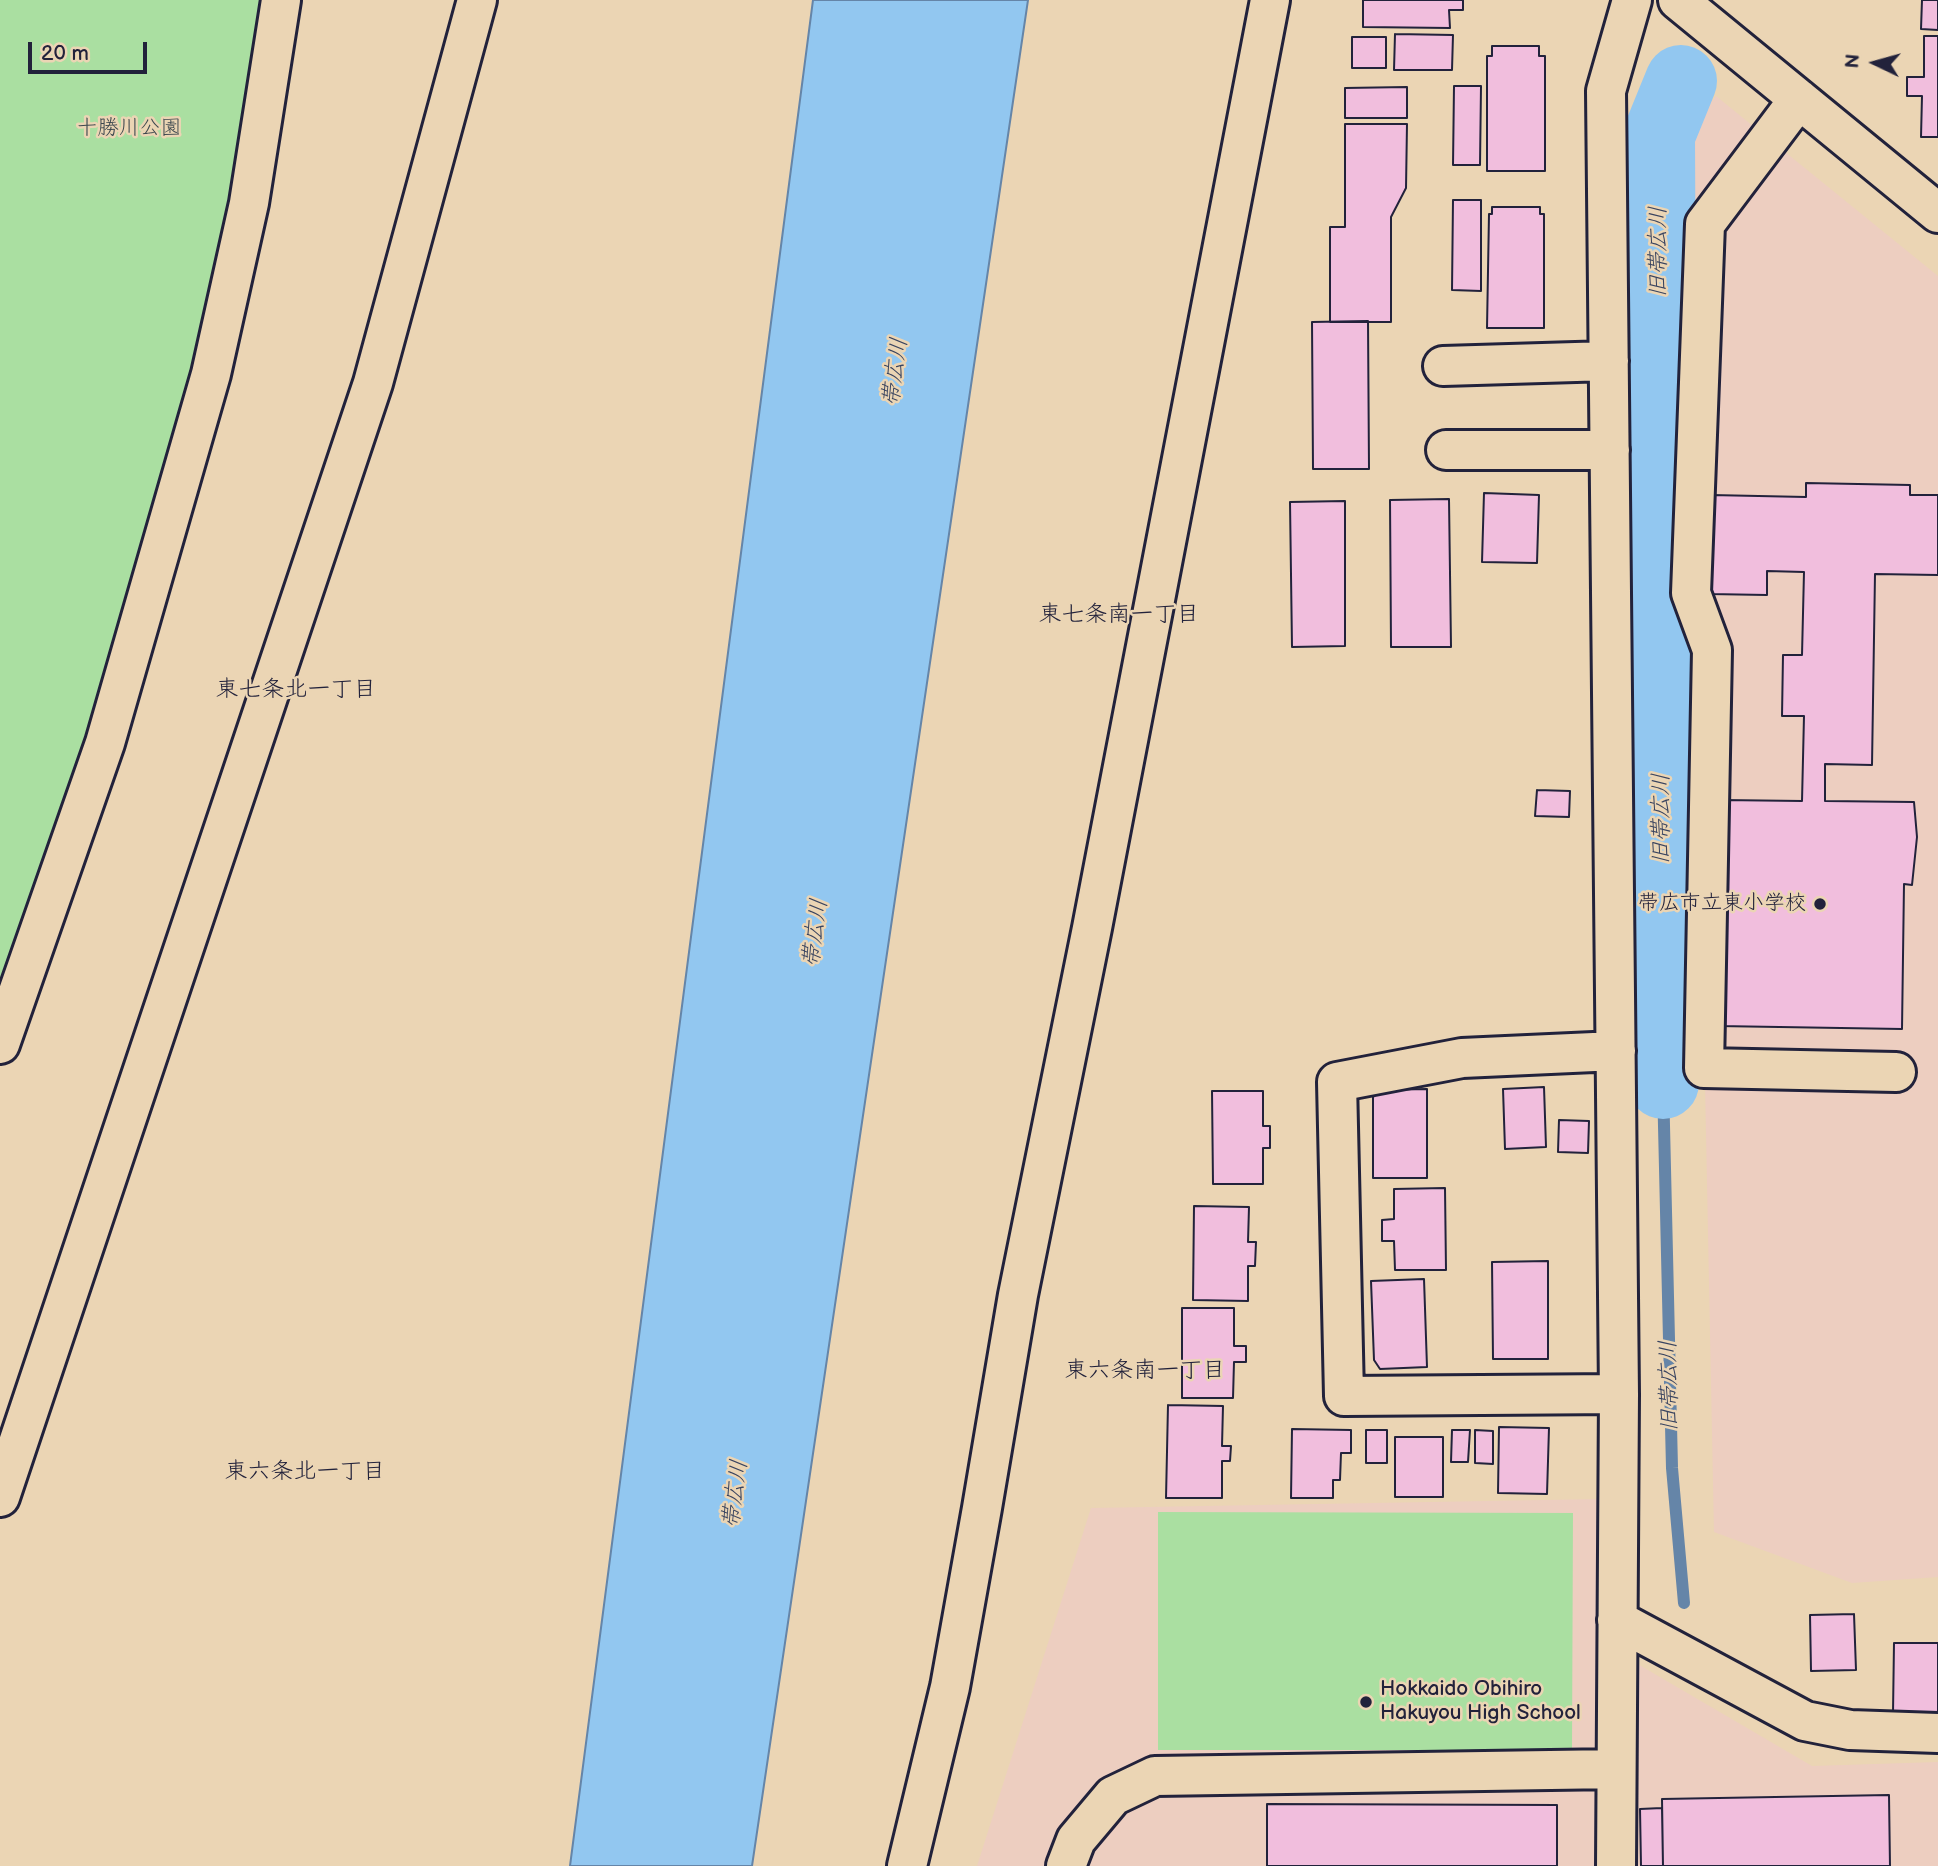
<!DOCTYPE html>
<meta charset="utf-8">
<style>
body{margin:0}
#map{position:relative;width:1938px;height:1866px;overflow:hidden;background:#ebd5b4;font-family:"Balsamiq Sans",sans-serif}
canvas{display:block}
.north{position:absolute;left:1840px;top:28px;width:70px;height:70px;-webkit-text-stroke:5px #ebd5b4;paint-order:stroke;rotate:275deg;font-size:19px;font-weight:700;line-height:28px;text-align:center;color:#22223b}
.north::after{content:'';display:block;margin:auto;width:24px;height:32px;background:#22223b;clip-path:polygon(50% 0,100% 100%,50% 72%,0 100%)}
.scale{position:absolute;left:28px;top:42px;width:119px;height:32px;box-sizing:border-box;border:4px solid #22223b;border-top:0;padding-left:9px;font-size:21px;line-height:24px;white-space:nowrap;color:#22223b;-webkit-text-stroke:5px #ebd5b4;paint-order:stroke}
</style>
<div id="map">
<canvas width="1938" height="1866"></canvas>
<div class="north">N</div>
<div class="scale">20 m</div>
</div>
<script>
const g = document.querySelector('canvas').getContext('2d');
g.lineJoin = 'round';
function fill(path, color) {
  g.fillStyle = color;
  g.fill(path, 'evenodd');
}
function toPath(rows) {
  const path = new Path2D();
  for (const r of rows) {
    path.moveTo(r[0], r[1]);
    for (let i = 2; i < r.length; i += 2) path.lineTo(r[i], r[i + 1]);
  }
  return path;
}
function strokePath(path, color, width, dash) {
  g.strokeStyle = color;
  g.lineWidth = width;
  g.lineCap = dash ? 'butt' : 'round';
  g.setLineDash(dash || []);
  g.stroke(path);
}
function drawText(font, color, halo, rows, align = 'center') {
  g.font = font + ' "Balsamiq Sans","Klee One",sans-serif';
  g.lineWidth = 5;
  g.setLineDash([]);
  g.textBaseline = 'middle';
  g.strokeStyle = halo;
  g.fillStyle = color;
  for (const [text, x, y, turn = 0] of rows) {
    g.save();
    g.translate(x, y);
    g.rotate((+turn || 0) * Math.PI / 180);
    g.textAlign = isNaN(turn) ? turn : align;
    if (halo) g.strokeText(text, 0, 0);
    g.fillText(text, 0, 0);
    g.restore();
  }
}
const built = toPath([
 [1716,96,1938,276,1938,1577,1852,1583,1714,1532,1686,133],
 [1600,1499,1600,1642,1812,1766,1938,1762,1938,1866,977,1866,1091,1508]
]);
const green = toPath([
 [0,0,281,0,249,203,0,1043],
 [1158,1512,1573,1513,1572,1750,1158,1750]
]);
const water = toPath([
 [813,0,1028,0,752,1866,570,1866,813,0]
]);
const stream = toPath([
 [1663,1083,1672,1468,1684,1603]
]);
const river = toPath([
 [1663,1083,1659,135,1681,81]
]);
const building = toPath([
 [1363,0,1463,0,1463,10,1449,10,1450,28,1363,27,1363,0],
 [1922,0,1938,0,1938,30,1921,29,1922,0],
 [1395,34,1453,35,1452,70,1394,70,1395,34],
 [1924,36,1938,36,1938,137,1921,137,1922,96,1907,96,1907,77,1924,77,1924,36],
 [1352,37,1386,37,1386,68,1352,68,1352,37],
 [1492,46,1539,46,1539,56,1545,56,1545,171,1487,171,1487,56,1492,56,1492,46],
 [1454,86,1481,86,1480,165,1453,165,1454,86],
 [1407,87,1407,118,1345,118,1345,88,1407,87],
 [1345,124,1407,124,1406,188,1391,217,1391,322,1330,322,1330,227,1345,227,1345,124],
 [1453,200,1481,200,1481,291,1452,290,1453,200],
 [1492,207,1540,207,1540,214,1544,214,1544,328,1487,328,1489,214,1492,214,1492,207],
 [1368,321,1369,469,1313,469,1312,322,1368,321],
 [1806,483,1910,485,1910,495,1938,495,1938,575,1875,574,1872,765,1825,764,1825,801,1914,802,1917,837,1912,885,1904,884,1902,1029,1718,1026,1722,800,1802,801,1804,716,1782,716,1783,655,1802,655,1804,572,1767,571,1767,595,1709,594,1711,495,1806,497,1806,483],
 [1484,493,1539,495,1537,563,1482,562,1484,493],
 [1449,499,1451,647,1391,647,1390,500,1449,499],
 [1345,501,1345,646,1292,647,1290,502,1345,501],
 [1537,790,1570,791,1569,817,1535,816,1537,790],
 [1544,1087,1546,1147,1505,1149,1503,1089,1544,1087],
 [1427,1089,1427,1178,1373,1178,1373,1097,1380,1090,1427,1089],
 [1212,1091,1263,1091,1263,1126,1270,1126,1270,1148,1263,1148,1263,1184,1213,1184,1212,1091],
 [1559,1120,1589,1121,1588,1153,1558,1152,1559,1120],
 [1445,1188,1446,1270,1395,1270,1394,1241,1382,1241,1382,1220,1394,1219,1394,1189,1445,1188],
 [1194,1206,1249,1207,1248,1242,1256,1242,1255,1266,1248,1266,1248,1301,1193,1300,1194,1206],
 [1548,1261,1548,1359,1493,1359,1492,1262,1548,1261],
 [1424,1279,1427,1367,1380,1369,1374,1360,1371,1281,1424,1279],
 [1182,1308,1234,1308,1234,1346,1246,1346,1246,1362,1234,1362,1233,1398,1182,1398,1182,1308],
 [1168,1405,1223,1406,1222,1446,1231,1446,1230,1461,1222,1461,1222,1498,1166,1498,1168,1405],
 [1499,1427,1549,1428,1547,1494,1498,1493,1499,1427],
 [1292,1429,1351,1430,1351,1453,1341,1453,1340,1480,1333,1480,1333,1498,1291,1498,1292,1429],
 [1366,1430,1387,1430,1387,1463,1366,1463,1366,1430],
 [1452,1430,1470,1430,1468,1462,1451,1462,1452,1430],
 [1475,1430,1493,1431,1493,1464,1475,1463,1475,1430],
 [1395,1437,1443,1437,1443,1497,1395,1497,1395,1437],
 [1854,1614,1856,1670,1811,1671,1810,1615,1854,1614],
 [1894,1643,1938,1643,1938,1714,1893,1713,1894,1643],
 [1889,1795,1890,1866,1663,1866,1662,1799,1889,1795],
 [1267,1804,1557,1805,1557,1866,1267,1866,1267,1804],
 [1662,1808,1663,1866,1641,1866,1640,1809,1662,1808]
]);
const minor = toPath([
 [1678,0,1938,213],
 [1799,99,1705,224,1691,593,1712,650,1704,1068,1896,1072],
 [1443,366,1609,361],
 [1446,450,1610,450],
 [0,1044,105,743,211,374,249,203,281,0],
 [1616,1051,1462,1058,1337,1082,1344,1396,1619,1394],
 [0,1497,373,383,477,0],
 [1617,1620,1805,1721,1850,1730,1938,1733],
 [907,1866,950,1687,982,1508,1018,1295,1092,928,1270,0],
 [1066,1866,1076,1840,1113,1796,1155,1776,1616,1769],
 [1616,1866,1619,1394,1606,91,1632,0]
]);
const markers = [
 [1820,904,7,"#22223b"],
 [1366,1702,7,"#22223b"]
];
const parkNames = [
 ["十勝川公園",129,129]
];
const poiNames = [
 ["帯広市立東小学校",1806,904],
 ["Hokkaido Obihiro",1380,1690,"left"],
 ["Hakuyou High School",1380,1714,"left"]
];
const waterNames = [
 ["旧帯広川",1659,252,-90],
 ["帯広川",896,372,-82],
 ["旧帯広川",1662,819,-90],
 ["帯広川",816,933,-82],
 ["旧帯広川",1670,1386,-91],
 ["帯広川",736,1494,-82]
];
const neighbourhoodNames = [
 ["東七条南一丁目",1119,615],
 ["東七条北一丁目",296,690],
 ["東六条南一丁目",1145,1371],
 ["東六条北一丁目",305,1472]
];
fill(built, '#edcec0');
fill(green, '#aadfa1');
fill(water, '#92c7f0');
strokePath(water, '#6585a8', 2);
strokePath(stream, '#6585a8', 12);
strokePath(river, '#92c7f0', 72);
fill(building, '#f1bedd');
strokePath(building, '#22223b', 2);
strokePath(minor, '#22223b', 44);
strokePath(minor, '#ebd5b4', 38);
for (const [x, y, r, color] of markers) {
  const dot = new Path2D();
  dot.arc(x, y, r, 0, 2 * Math.PI);
  g.fillStyle = color;
  g.fill(dot);
  strokePath(dot, '#ebd5b4', 2.5);
}
drawText('21px', '#3d484f', '#ebd5b4', parkNames);
drawText('21px', '#22223b', '#ebd5b4', poiNames, 'right');
drawText('italic 23px', '#38435f', '#ebd5b4', waterNames);
drawText('23px', '#22223b', '#ebd5b4', neighbourhoodNames);
</script>
